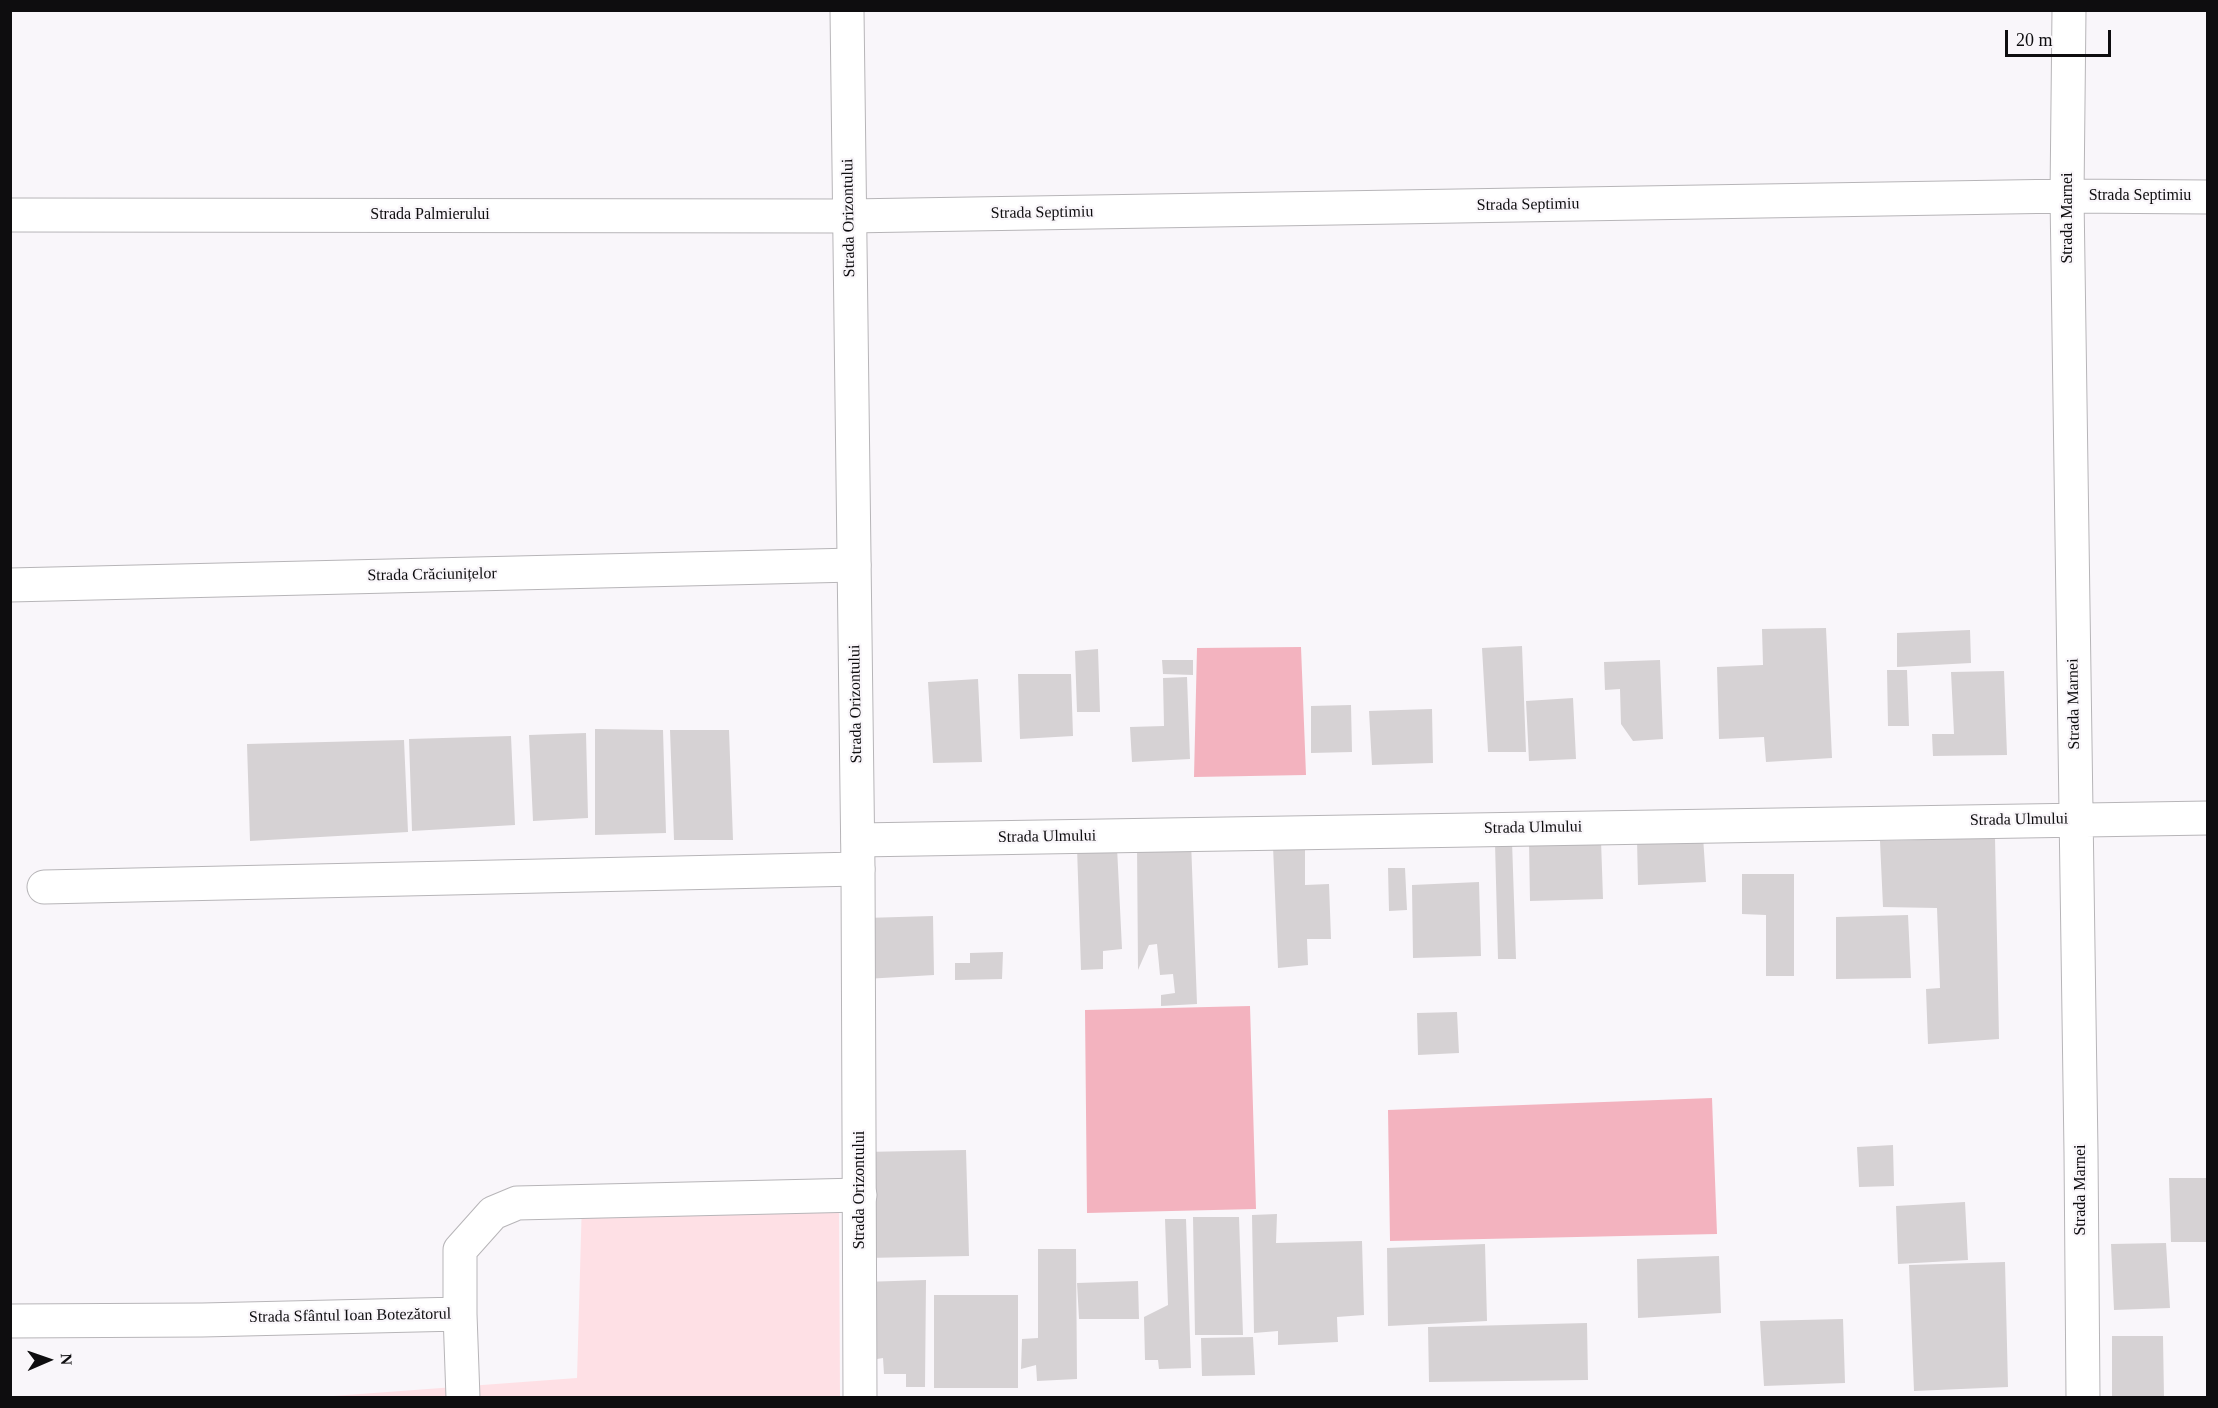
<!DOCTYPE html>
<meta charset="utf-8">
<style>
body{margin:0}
#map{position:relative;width:2218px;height:1408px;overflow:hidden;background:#f9f6fa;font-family:Georgia,serif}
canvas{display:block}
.frame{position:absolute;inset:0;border:12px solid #0e0d0f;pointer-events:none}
.north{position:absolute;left:18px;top:1330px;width:60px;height:60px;-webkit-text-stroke:4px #f9f6fa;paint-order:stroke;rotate:88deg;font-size:16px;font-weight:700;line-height:24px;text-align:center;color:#0e0d0f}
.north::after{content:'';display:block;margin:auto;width:21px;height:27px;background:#0e0d0f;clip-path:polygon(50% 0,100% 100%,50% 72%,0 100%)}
.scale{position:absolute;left:2005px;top:30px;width:106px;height:27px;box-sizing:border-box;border:3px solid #0e0d0f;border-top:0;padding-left:8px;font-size:18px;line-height:21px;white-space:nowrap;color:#0e0d0f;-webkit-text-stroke:4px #f9f6fa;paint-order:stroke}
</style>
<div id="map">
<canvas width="2218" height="1408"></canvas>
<div class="frame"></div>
<div class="north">N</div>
<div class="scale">20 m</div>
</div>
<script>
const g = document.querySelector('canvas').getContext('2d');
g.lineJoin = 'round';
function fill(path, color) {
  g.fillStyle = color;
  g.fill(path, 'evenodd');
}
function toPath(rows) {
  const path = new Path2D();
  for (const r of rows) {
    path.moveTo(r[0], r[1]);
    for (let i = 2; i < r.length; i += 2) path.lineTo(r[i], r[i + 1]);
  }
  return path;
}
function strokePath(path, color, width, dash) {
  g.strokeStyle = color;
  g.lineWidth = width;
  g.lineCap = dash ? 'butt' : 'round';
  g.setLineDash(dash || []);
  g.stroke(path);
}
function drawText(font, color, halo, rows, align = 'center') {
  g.font = font + ' Georgia,serif';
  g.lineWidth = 4.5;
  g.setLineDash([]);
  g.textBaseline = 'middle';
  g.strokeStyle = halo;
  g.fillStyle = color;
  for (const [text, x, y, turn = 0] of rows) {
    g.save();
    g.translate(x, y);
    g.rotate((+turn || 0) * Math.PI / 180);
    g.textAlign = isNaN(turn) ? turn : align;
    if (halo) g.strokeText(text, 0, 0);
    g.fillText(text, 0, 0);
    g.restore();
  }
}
const green = toPath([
 [582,1200,839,1200,840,1397,306,1398,577,1378]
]);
const forest = toPath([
 [1301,647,1306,775,1194,777,1197,648],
 [1250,1006,1256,1209,1087,1213,1085,1010],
 [1712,1098,1717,1234,1390,1241,1388,1110]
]);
const building = toPath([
 [1826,628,1832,758,1766,762,1764,737,1719,739,1717,667,1763,665,1762,629],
 [1970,630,1971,663,1897,667,1897,633],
 [1522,646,1526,752,1488,752,1482,648],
 [1098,649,1100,712,1077,712,1075,651],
 [1162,660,1193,660,1193,675,1163,674],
 [1660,660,1663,739,1633,741,1621,724,1620,689,1605,690,1604,662],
 [1887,670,1907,670,1909,726,1888,726],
 [2004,671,2007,755,1933,756,1932,734,1954,734,1951,672],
 [1018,674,1071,674,1073,736,1020,739],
 [1187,677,1190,759,1132,762,1130,727,1164,726,1163,678],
 [978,679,982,762,933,763,928,682],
 [1573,698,1576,759,1529,761,1526,701],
 [1351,705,1352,752,1311,753,1311,706],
 [1432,709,1433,763,1372,765,1369,711],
 [595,729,663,730,666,833,595,835],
 [670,730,729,730,733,840,674,840],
 [586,733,588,818,533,821,529,735],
 [511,736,515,825,412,831,409,739],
 [404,740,408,832,250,841,247,744],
 [1703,836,1706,882,1638,885,1637,839],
 [1995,838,1999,1039,1928,1044,1926,989,1940,988,1937,908,1883,907,1880,841],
 [1601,840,1603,899,1530,901,1529,841],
 [1191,841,1197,1004,1161,1006,1161,995,1175,993,1173,974,1160,975,1157,944,1149,945,1138,970,1137,844],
 [1512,841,1516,959,1498,959,1495,843],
 [1305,845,1305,885,1329,884,1331,939,1307,939,1308,965,1278,968,1273,846],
 [1077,847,1117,847,1122,949,1103,951,1103,969,1081,970],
 [1388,868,1405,868,1407,910,1389,911],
 [1742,874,1794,874,1794,976,1766,976,1766,915,1742,914],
 [1479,882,1481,956,1413,958,1412,885],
 [1908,915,1911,978,1836,979,1836,917],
 [933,916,934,975,865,979,865,918],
 [1003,952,1002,979,955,980,955,963,970,963,970,953],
 [1457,1012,1459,1053,1418,1055,1417,1013],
 [1893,1145,1894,1186,1859,1187,1857,1147],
 [966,1150,969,1256,865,1258,863,1152],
 [2169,1178,2208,1178,2208,1242,2171,1242],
 [1965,1202,1968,1260,1898,1264,1896,1206],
 [1277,1214,1276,1243,1362,1241,1364,1315,1337,1317,1338,1342,1278,1345,1278,1331,1254,1333,1252,1215],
 [1193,1217,1239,1217,1243,1335,1195,1335],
 [1165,1219,1186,1219,1191,1368,1159,1369,1158,1360,1145,1360,1144,1317,1168,1305],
 [2166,1243,2170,1308,2114,1310,2111,1244],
 [1485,1244,1487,1321,1388,1326,1387,1248],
 [1038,1249,1076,1249,1077,1379,1037,1381,1036,1365,1021,1369,1022,1339,1038,1338],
 [1719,1256,1721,1313,1638,1318,1637,1259],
 [2005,1262,2008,1387,1914,1391,1909,1265],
 [926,1280,925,1387,906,1387,906,1374,884,1374,883,1358,865,1361,863,1282],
 [1138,1281,1139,1319,1079,1319,1077,1283],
 [934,1295,1018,1295,1018,1388,934,1388],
 [1843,1319,1845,1383,1764,1386,1760,1321],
 [1587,1323,1588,1380,1429,1382,1428,1327],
 [2112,1336,2163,1336,2164,1398,2112,1398],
 [1253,1337,1255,1375,1202,1376,1201,1338]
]);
const street = toPath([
 [2069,10,2067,196,2081,1152,2083,1398],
 [10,215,849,216,2067,196,2208,197],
 [10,585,854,565],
 [858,840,2208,818],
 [44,887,858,869],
 [460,1314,463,1398],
 [10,1321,202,1320,460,1314,460,1250,493,1213,517,1203,860,1195]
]);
const secondary = toPath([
 [847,10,858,869,860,1398]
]);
const streetNames = [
 ["Strada Septimiu",2140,196],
 ["Strada Septimiu",1528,205,-1],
 ["Strada Septimiu",1042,213,-1],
 ["Strada Palmierului",430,215],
 ["Strada Orizontului",849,218,-91],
 ["Strada Marnei",2068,218,-90],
 ["Strada Crăciunițelor",432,575,-1],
 ["Strada Orizontului",856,704,-91],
 ["Strada Marnei",2074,704,-91],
 ["Strada Ulmului",2019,820,-1],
 ["Strada Ulmului",1533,828,-1],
 ["Strada Ulmului",1047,837,-1],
 ["Strada Orizontului",860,1190,-90],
 ["Strada Marnei",2081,1190,-90],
 ["Strada Sfântul Ioan Botezătorul",350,1316,-1]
];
fill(green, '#fee0e5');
fill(forest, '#f3b3bf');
fill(building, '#d6d2d4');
strokePath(street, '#b7b5b8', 35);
strokePath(secondary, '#b7b5b8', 35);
strokePath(street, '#fff', 33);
strokePath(secondary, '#fff', 33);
drawText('16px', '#0e0d0f', '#f9f6fa', streetNames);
</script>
